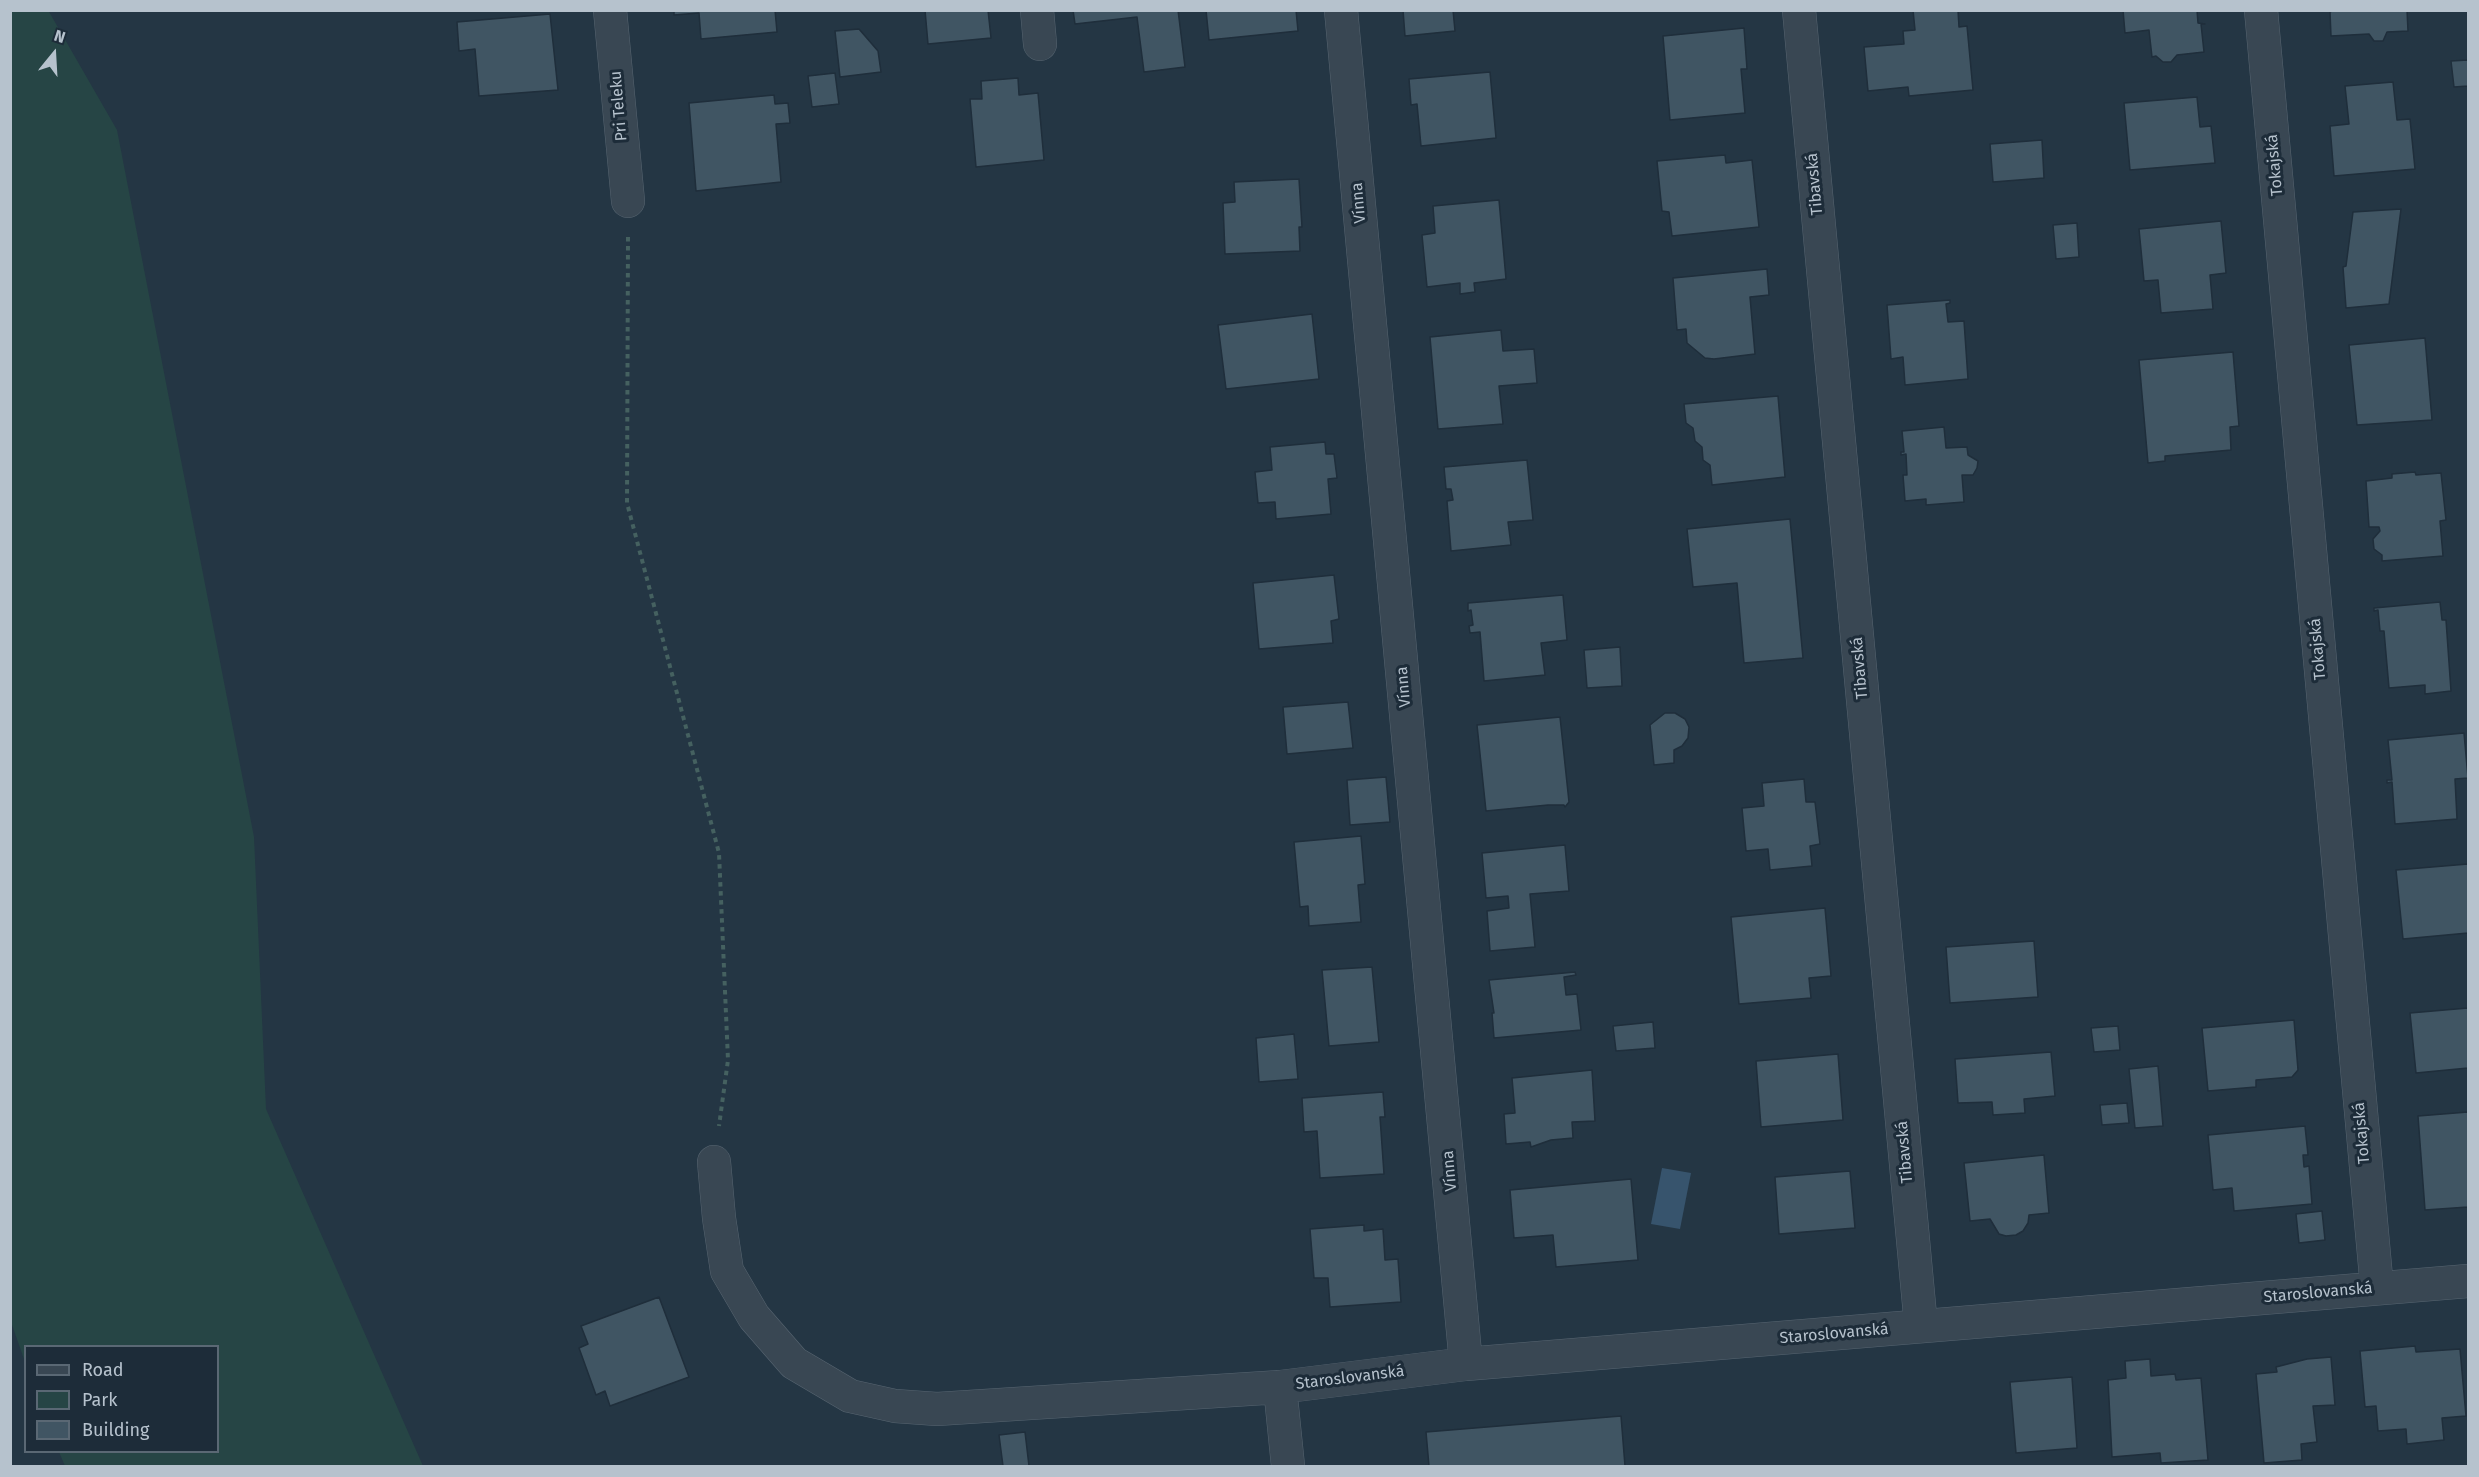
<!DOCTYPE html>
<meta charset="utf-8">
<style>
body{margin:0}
#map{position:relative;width:2479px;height:1477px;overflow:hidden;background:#243644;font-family:"Fira Sans",sans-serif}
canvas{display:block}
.frame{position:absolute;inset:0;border:12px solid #b6c2cd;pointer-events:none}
.legend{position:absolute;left:24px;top:1345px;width:195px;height:108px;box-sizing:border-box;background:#1d2c39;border:2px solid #5a6874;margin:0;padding:8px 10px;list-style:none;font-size:18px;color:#b6c2cd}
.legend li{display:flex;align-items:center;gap:12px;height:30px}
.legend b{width:30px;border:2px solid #5a6874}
.north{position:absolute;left:24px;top:24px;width:60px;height:60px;-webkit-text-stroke:4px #1d2c39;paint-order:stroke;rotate:18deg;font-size:16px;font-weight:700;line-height:24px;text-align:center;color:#b6c2cd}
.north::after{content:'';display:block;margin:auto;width:21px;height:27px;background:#b6c2cd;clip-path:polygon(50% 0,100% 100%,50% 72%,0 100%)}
</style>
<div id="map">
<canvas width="2479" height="1477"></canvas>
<div class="frame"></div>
<ul class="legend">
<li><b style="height:8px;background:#394753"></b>Road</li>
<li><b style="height:16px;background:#264545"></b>Park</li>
<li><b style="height:16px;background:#405563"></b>Building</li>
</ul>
<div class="north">N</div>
</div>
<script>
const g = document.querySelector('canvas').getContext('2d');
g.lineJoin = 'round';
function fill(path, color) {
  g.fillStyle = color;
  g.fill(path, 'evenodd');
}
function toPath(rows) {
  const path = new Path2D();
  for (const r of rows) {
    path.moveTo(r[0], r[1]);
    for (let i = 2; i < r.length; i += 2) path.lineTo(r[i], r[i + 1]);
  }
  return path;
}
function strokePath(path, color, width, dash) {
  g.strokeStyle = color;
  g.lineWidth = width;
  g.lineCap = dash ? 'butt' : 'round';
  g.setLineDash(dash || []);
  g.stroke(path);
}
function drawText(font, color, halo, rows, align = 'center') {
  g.font = font + ' "Fira Sans",sans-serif';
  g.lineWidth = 6;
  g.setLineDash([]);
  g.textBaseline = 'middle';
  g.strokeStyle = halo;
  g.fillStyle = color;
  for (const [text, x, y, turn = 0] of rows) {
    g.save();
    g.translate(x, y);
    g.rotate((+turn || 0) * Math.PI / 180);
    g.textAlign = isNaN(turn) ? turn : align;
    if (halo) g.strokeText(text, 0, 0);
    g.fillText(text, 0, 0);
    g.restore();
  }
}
const green = toPath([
 [48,10,117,130,254,837,266,1109,423,1466,65,1466,59,1452,218,1452,218,1346,26,1346,25,1362,11,1322,10,11]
]);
const water = toPath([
 [1662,1168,1691,1173,1680,1229,1651,1224]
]);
const building = toPath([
 [674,10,775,10,777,32,701,39,699,13,674,15,674,10],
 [925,10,988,10,991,38,928,44,925,10],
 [1073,10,1178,10,1185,67,1144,72,1137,17,1075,24,1073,10],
 [1206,10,1296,10,1298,31,1209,40,1206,10],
 [1403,10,1453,10,1455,31,1405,36,1403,10],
 [1913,10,1958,10,1959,27,1967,26,1973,90,1909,96,1908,87,1868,91,1864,47,1904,44,1903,31,1915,30,1913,10],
 [2123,10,2197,10,2198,23,2205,24,2201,24,2204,52,2177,55,2171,62,2163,62,2156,56,2152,57,2149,30,2125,33,2123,10],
 [2334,10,2407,10,2408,31,2387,32,2383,41,2374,41,2369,34,2331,36,2330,12,2334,10],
 [550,14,558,90,479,96,475,49,459,51,457,22,550,14],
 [1744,28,1747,69,1741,69,1745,113,1670,120,1663,36,1744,28],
 [859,29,878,51,881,72,840,77,835,31,859,29],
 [2468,60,2468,86,2454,87,2451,61,2468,60],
 [1490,72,1496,138,1421,146,1417,104,1411,105,1409,79,1490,72],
 [835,73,839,104,812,107,808,76,835,73],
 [1018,78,1019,95,1038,93,1044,160,976,167,970,99,982,99,981,81,1018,78],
 [2393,82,2397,120,2410,119,2415,169,2334,176,2330,126,2349,124,2345,86,2393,82],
 [774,95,775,104,788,103,790,123,776,124,781,182,696,191,689,103,774,95],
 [2197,97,2200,127,2211,126,2215,163,2130,170,2124,103,2197,97],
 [2042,140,2044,178,1993,182,1990,144,2042,140],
 [1725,155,1726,163,1752,160,1759,227,1672,236,1669,212,1662,211,1657,161,1725,155],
 [1299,179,1302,227,1299,227,1300,251,1225,254,1223,203,1235,202,1234,182,1299,179],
 [1499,200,1506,279,1474,283,1475,292,1460,294,1460,283,1427,287,1422,235,1435,233,1433,206,1499,200],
 [2401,209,2389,304,2346,308,2343,267,2346,266,2353,212,2401,209],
 [2221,221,2226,273,2210,275,2213,309,2161,313,2158,280,2144,281,2139,229,2221,221],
 [2077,223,2079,257,2056,259,2053,225,2077,223],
 [1767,269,1769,295,1750,297,1755,354,1714,359,1705,358,1687,343,1686,329,1677,330,1673,278,1767,269],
 [1950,300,1950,303,1946,304,1948,322,1964,321,1968,379,1905,385,1903,357,1891,359,1887,305,1950,300],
 [1312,314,1319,379,1226,389,1218,325,1312,314],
 [1501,330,1503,351,1534,349,1537,383,1499,386,1503,424,1438,429,1430,337,1501,330],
 [2425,338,2432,420,2357,425,2349,345,2425,338],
 [2233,352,2239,426,2230,427,2231,450,2165,456,2165,461,2148,463,2139,360,2233,352],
 [1778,396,1785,477,1712,485,1710,465,1703,460,1702,447,1695,441,1693,428,1686,423,1684,404,1778,396],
 [1944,427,1946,448,1967,447,1968,455,1978,461,1977,468,1973,475,1962,475,1964,502,1926,505,1926,499,1905,501,1903,475,1907,475,1906,454,1901,455,1901,452,1904,452,1902,431,1944,427],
 [1325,442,1326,454,1334,454,1337,478,1328,479,1331,514,1276,519,1275,502,1258,503,1255,472,1272,470,1270,447,1325,442],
 [1527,460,1533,520,1508,522,1511,545,1451,551,1447,501,1453,500,1451,489,1446,489,1444,467,1527,460],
 [2415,472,2416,475,2441,473,2446,520,2440,521,2443,556,2382,561,2382,555,2374,549,2373,539,2380,531,2379,527,2369,527,2366,481,2392,478,2392,474,2415,472],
 [1790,519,1803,658,1744,663,1737,583,1693,587,1687,529,1790,519],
 [1334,575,1339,619,1331,621,1333,643,1259,649,1253,583,1334,575],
 [1563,595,1567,640,1541,643,1545,675,1484,681,1480,632,1470,633,1469,626,1473,625,1471,610,1468,611,1468,603,1563,595],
 [2440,602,2442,620,2446,620,2451,691,2425,694,2425,685,2389,688,2384,631,2380,631,2378,610,2374,611,2374,608,2440,602],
 [1620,647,1622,686,1587,688,1584,650,1620,647],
 [1348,702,1353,748,1287,754,1283,707,1348,702],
 [1665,713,1675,713,1685,719,1689,727,1688,738,1682,746,1674,750,1674,763,1654,765,1650,725,1665,713],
 [1560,717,1569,802,1565,807,1564,805,1548,805,1486,811,1477,725,1560,717],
 [2464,733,2468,778,2455,779,2457,819,2395,824,2392,782,2387,783,2387,780,2392,780,2388,740,2464,733],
 [1386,777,1390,822,1350,825,1347,780,1386,777],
 [1804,779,1806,802,1815,802,1820,844,1810,846,1812,866,1770,870,1768,849,1746,851,1742,808,1764,806,1762,783,1804,779],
 [1361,836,1365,884,1358,885,1361,922,1309,926,1308,906,1300,907,1294,842,1361,836],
 [1565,845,1569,891,1530,894,1535,947,1490,951,1487,911,1509,908,1508,896,1486,898,1482,853,1565,845],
 [2468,864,2468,933,2403,939,2396,870,2468,864],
 [1825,908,1831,976,1809,978,1811,998,1739,1004,1731,917,1825,908],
 [2034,941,2038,997,1950,1003,1946,947,2034,941],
 [1372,967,1379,1042,1329,1046,1322,970,1372,967],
 [1575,972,1576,975,1564,977,1566,995,1577,994,1581,1030,1494,1038,1492,1013,1494,1013,1489,980,1575,972],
 [2468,1008,2468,1068,2416,1073,2410,1013,2468,1008],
 [2294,1020,2298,1070,2292,1077,2256,1080,2256,1087,2208,1091,2202,1028,2294,1020],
 [1653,1022,1655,1048,1616,1051,1613,1026,1653,1022],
 [2118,1026,2120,1050,2094,1052,2091,1028,2118,1026],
 [1294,1034,1298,1079,1259,1082,1256,1038,1294,1034],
 [2051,1052,2055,1096,2024,1099,2025,1113,1993,1115,1992,1102,1958,1103,1955,1059,2051,1052],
 [1838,1054,1843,1120,1761,1127,1756,1061,1838,1054],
 [2158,1066,2163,1126,2135,1128,2129,1069,2158,1066],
 [1592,1070,1595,1121,1572,1122,1573,1138,1551,1140,1531,1147,1530,1142,1506,1144,1504,1114,1515,1113,1512,1078,1592,1070],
 [1383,1092,1385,1117,1380,1117,1384,1174,1320,1178,1317,1131,1304,1132,1302,1098,1383,1092],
 [2127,1103,2129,1123,2102,1125,2100,1105,2127,1103],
 [2468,1112,2468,1207,2425,1210,2418,1116,2468,1112],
 [2305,1126,2308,1155,2303,1155,2304,1167,2309,1166,2312,1204,2234,1211,2232,1188,2213,1190,2208,1135,2305,1126],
 [2044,1155,2049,1213,2029,1215,2028,1223,2023,1231,2016,1235,2006,1236,1999,1234,1990,1219,1970,1221,1964,1163,2044,1155],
 [1850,1171,1855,1228,1779,1234,1775,1177,1850,1171],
 [1631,1179,1638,1260,1556,1267,1553,1235,1514,1238,1510,1190,1631,1179],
 [2322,1211,2325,1240,2299,1243,2296,1214,2322,1211],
 [1364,1225,1364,1231,1383,1229,1385,1260,1398,1259,1401,1302,1330,1307,1328,1278,1314,1278,1310,1229,1364,1225],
 [659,1297,689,1377,610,1406,605,1391,596,1395,579,1348,588,1344,581,1326,659,1297],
 [2415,1346,2416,1352,2460,1349,2466,1416,2442,1418,2444,1440,2407,1444,2406,1429,2378,1431,2376,1406,2365,1407,2360,1351,2415,1346],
 [2331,1357,2335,1405,2313,1406,2317,1442,2301,1444,2302,1460,2264,1463,2256,1374,2277,1372,2276,1367,2307,1359,2331,1357],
 [2150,1359,2151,1376,2175,1374,2176,1380,2201,1378,2208,1460,2161,1463,2160,1453,2112,1457,2108,1380,2126,1378,2125,1361,2150,1359],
 [2072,1377,2077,1448,2016,1453,2010,1382,2072,1377],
 [1621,1416,1625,1466,1429,1466,1426,1432,1621,1416],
 [1025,1432,1029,1466,1003,1466,999,1435,1025,1432]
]);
const path = toPath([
 [628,237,627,503,719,853,728,1060,719,1126]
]);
const minor = toPath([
 [610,10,628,201],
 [1037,10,1040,44],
 [1341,10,1466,1364],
 [1799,10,1921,1326],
 [2261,10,2377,1288],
 [714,1162,719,1218,727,1271,754,1317,794,1363,850,1396,895,1406,937,1409,1280,1387],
 [1288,1466,1280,1387,1466,1364,2468,1281]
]);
const streetNames = [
 ["Pri Teleku",619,106,-95],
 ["Tokajská",2275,165,-95],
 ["Tibavská",1815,184,-95],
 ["Vínna",1359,203,-95],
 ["Tokajská",2318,649,-95],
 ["Tibavská",1860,668,-95],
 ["Vínna",1404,687,-95],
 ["Tokajská",2362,1133,-95],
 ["Tibavská",1905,1152,-95],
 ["Vínna",1450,1171,-95],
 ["Staroslovanská",2318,1293,-5],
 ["Staroslovanská",1834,1334,-5],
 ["Staroslovanská",1350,1378,-7]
];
fill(green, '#264545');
fill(water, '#37546d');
fill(building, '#405563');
strokePath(building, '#1f2e3b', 1.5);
strokePath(minor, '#576571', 34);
strokePath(path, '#456160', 4, [4.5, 4.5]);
strokePath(minor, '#394753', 33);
drawText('16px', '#b6c2cd', '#1d2c39', streetNames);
</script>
